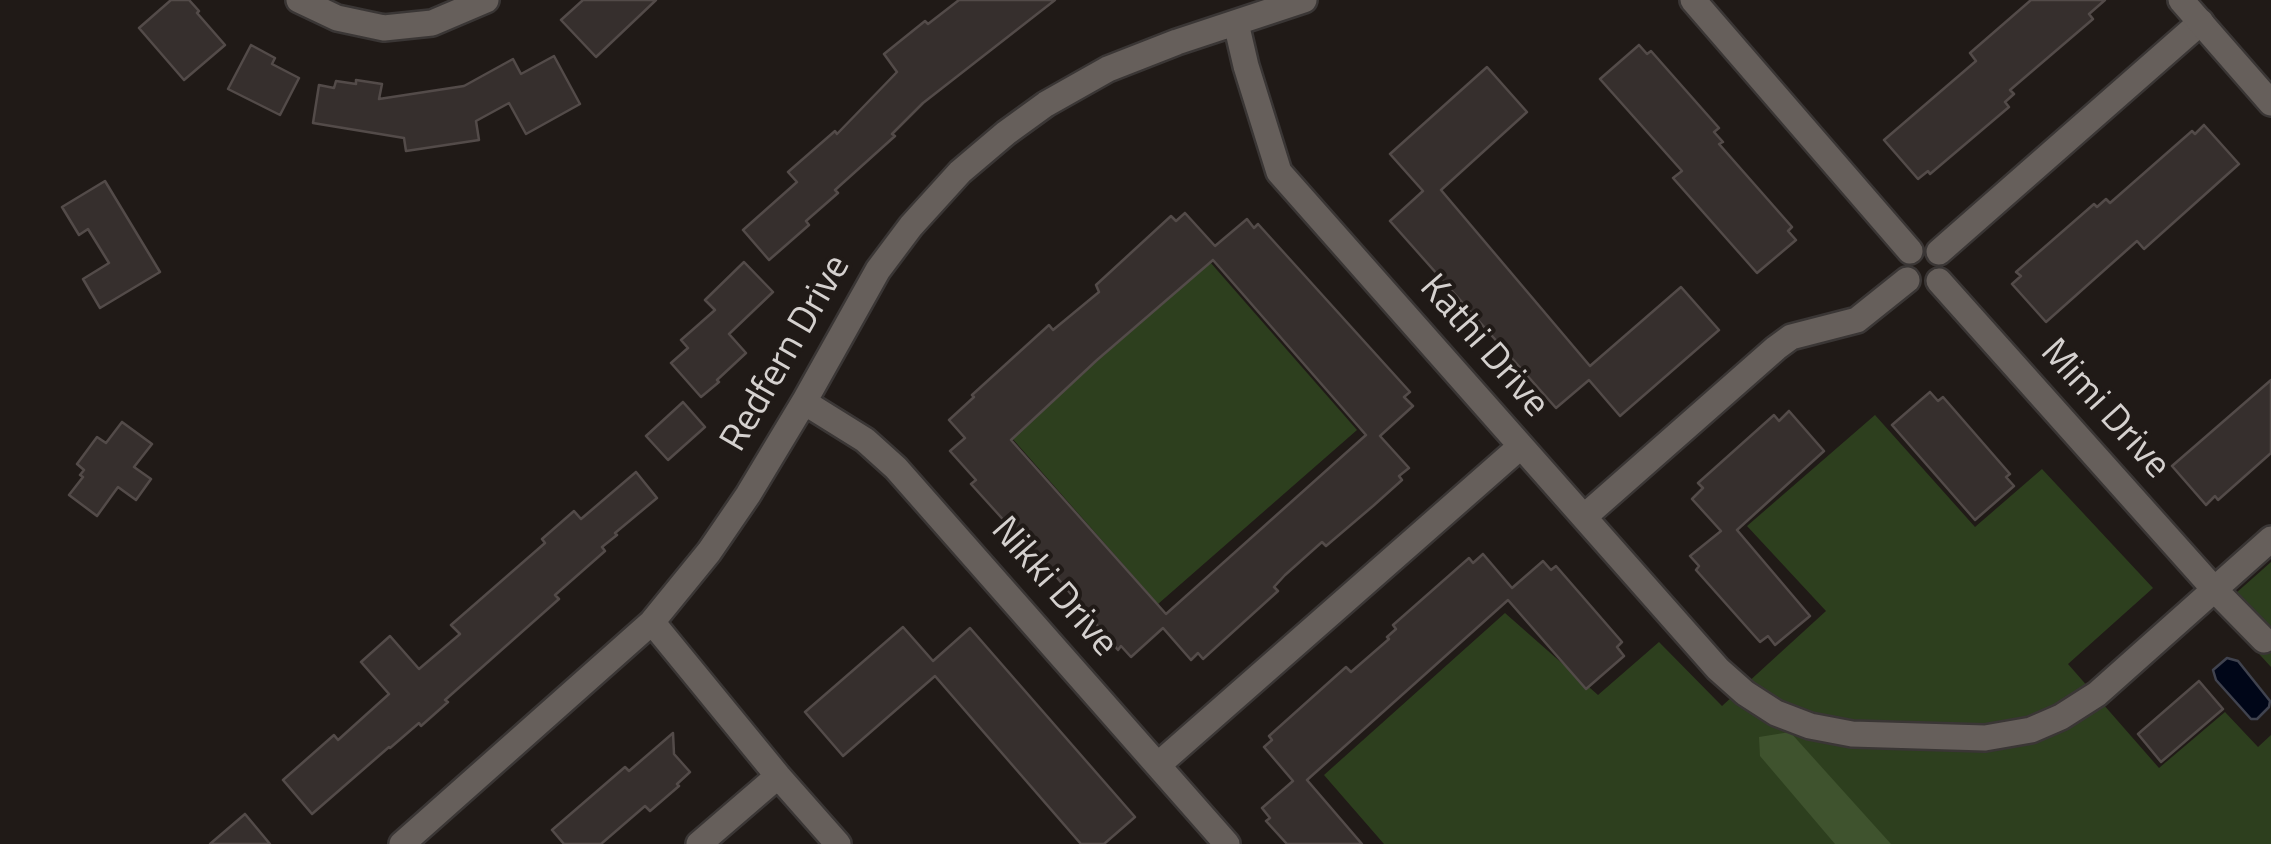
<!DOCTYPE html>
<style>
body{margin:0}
canvas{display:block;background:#201a17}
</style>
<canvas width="2271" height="844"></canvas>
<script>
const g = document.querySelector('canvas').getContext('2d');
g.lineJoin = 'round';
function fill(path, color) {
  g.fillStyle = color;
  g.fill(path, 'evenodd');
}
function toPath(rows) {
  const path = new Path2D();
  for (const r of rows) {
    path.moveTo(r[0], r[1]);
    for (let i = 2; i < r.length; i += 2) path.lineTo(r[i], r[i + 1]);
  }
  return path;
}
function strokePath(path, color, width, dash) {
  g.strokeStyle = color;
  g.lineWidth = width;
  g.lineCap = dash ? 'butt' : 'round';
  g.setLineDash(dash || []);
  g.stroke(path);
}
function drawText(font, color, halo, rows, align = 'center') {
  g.font = font + ' "Titillium Web",sans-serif';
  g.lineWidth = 8;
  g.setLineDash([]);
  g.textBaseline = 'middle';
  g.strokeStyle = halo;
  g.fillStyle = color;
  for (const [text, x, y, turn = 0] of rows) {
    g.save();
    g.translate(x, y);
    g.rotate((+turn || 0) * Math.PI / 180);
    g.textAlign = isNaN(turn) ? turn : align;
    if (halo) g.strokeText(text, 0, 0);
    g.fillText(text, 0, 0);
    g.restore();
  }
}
const green = toPath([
 [1210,262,1357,430,1158,604,1011,437],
 [1875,415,1975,527,2042,469,2153,588,2068,664,2159,768,2225,712,2258,747,2271,735,2271,844,1384,844,1324,775,1505,613,1598,695,1659,642,1722,706,1826,611,1747,526],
 [2271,562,2271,667,2218,609]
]);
const forest = toPath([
 [1790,732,1891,844,1835,844,1760,756,1759,737]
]);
const water = toPath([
 [2227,658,2238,661,2270,701,2269,707,2257,719,2251,719,2216,680,2213,670,2227,658]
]);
const building = toPath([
 [171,0,189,0,199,11,197,13,225,45,184,80,139,28,171,0],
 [583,0,656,0,596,57,561,20,583,0],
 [959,0,1055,0,923,103,892,134,895,136,835,190,838,193,806,221,809,225,769,260,743,230,797,182,788,172,835,131,837,134,897,72,884,54,925,21,928,24,959,0],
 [2031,0,2105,0,2089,14,2093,19,2010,90,2014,94,2005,102,2009,107,1930,174,1928,171,1918,179,1884,140,1976,61,1970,53,2031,0],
 [251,45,275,58,272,64,299,78,280,115,228,89,251,45],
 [1639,45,1647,54,1651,51,1719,128,1714,132,1723,142,1719,144,1792,227,1788,231,1796,240,1757,273,1673,178,1682,171,1600,79,1639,45],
 [554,56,580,104,526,134,509,103,476,121,479,140,406,151,404,138,313,123,319,85,334,88,336,81,356,84,356,80,382,84,379,99,464,86,513,59,521,74,554,56],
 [1487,67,1527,112,1441,190,1590,366,1681,287,1719,330,1620,416,1589,380,1556,408,1390,221,1423,191,1390,154,1487,67],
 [2204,125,2239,164,2144,249,2137,241,2046,322,2012,284,2021,276,2016,272,2094,204,2097,207,2106,199,2110,203,2192,131,2195,134,2204,125],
 [105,181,160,272,100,308,83,279,109,263,88,229,79,235,62,207,105,181],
 [1185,213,1215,246,1247,219,1254,228,1258,224,1410,392,1404,397,1413,406,1380,436,1409,468,1399,476,1402,480,1373,506,1326,546,1322,542,1285,575,1274,587,1278,591,1203,659,1198,653,1191,660,1163,628,1131,657,1121,646,1118,650,1038,555,1037,557,971,484,976,480,950,451,965,438,949,420,974,397,972,395,1049,325,1053,330,1099,292,1096,285,1171,216,1176,221,1185,213],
 [1213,260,1366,435,1166,614,1011,440,1097,360,1213,260],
 [744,262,773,292,729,334,746,353,717,380,719,382,701,397,671,363,688,348,681,340,715,310,705,300,744,262],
 [2271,380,2271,453,2218,500,2215,496,2206,505,2172,466,2271,380],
 [1930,392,1938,401,1943,397,2010,474,2006,477,2014,486,1975,520,1892,425,1930,392],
 [683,402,705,427,668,460,646,436,683,402],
 [1789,411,1824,451,1737,530,1810,616,1775,645,1768,636,1760,642,1696,570,1699,566,1690,556,1721,531,1692,499,1703,488,1698,483,1774,415,1779,421,1789,411],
 [122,422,152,444,134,467,151,479,136,500,118,487,97,516,69,495,83,477,80,475,84,470,77,464,97,437,106,443,122,422],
 [636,472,657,498,615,533,617,535,602,547,605,551,555,595,559,599,445,700,448,702,421,726,419,723,390,748,389,747,312,814,283,780,334,735,338,740,389,694,361,662,390,636,419,669,460,634,451,625,545,543,542,539,574,511,581,519,636,472],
 [1483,554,1512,588,1543,561,1551,570,1556,566,1622,642,1617,647,1624,656,1586,689,1508,600,1307,780,1362,844,1287,844,1266,821,1270,818,1262,808,1293,781,1264,747,1272,740,1269,736,1346,667,1351,672,1389,639,1387,637,1396,629,1393,625,1469,558,1473,563,1483,554],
 [903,627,933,661,970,628,1135,817,1104,844,1081,844,935,676,843,756,805,712,903,627],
 [2199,681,2223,709,2161,762,2138,734,2199,681],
 [673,733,674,754,690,772,677,784,679,786,650,811,645,806,601,844,564,844,552,830,625,767,629,771,673,733],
 [245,814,270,844,210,844,245,814]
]);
const minor = toPath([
 [299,0,337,18,384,28,432,23,486,0],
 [1693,0,1910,251],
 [1236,23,1246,66,1279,172,1718,669,1745,693,1776,713,1810,726,1852,734,1985,738,2031,730,2061,717,2097,694,2271,539],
 [1939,252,2201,22],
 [1939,281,2214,589,2264,640],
 [804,402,865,440,896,468,1227,844],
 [1584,517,1776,348,1791,337,1857,320,1907,280],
 [652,622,778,776,838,844],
 [1158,765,1521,446],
 [402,844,652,622,709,552,748,495,804,402,878,270,911,226,960,172,1006,133,1046,104,1108,69,1177,42,1304,0],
 [699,844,778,776]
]);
const tertiary = toPath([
 [2181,0,2271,103]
]);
const streetNames = [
 ["Kathi Drive",1483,347,49],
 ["Redfern Drive",787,354,-60],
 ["Mimi Drive",2104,410,48],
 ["Nikki Drive",1053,588,49]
];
fill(green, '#2d3f1e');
fill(forest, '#3f532e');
fill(water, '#000618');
strokePath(water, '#40434f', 2.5);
fill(building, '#362f2d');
strokePath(building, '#534b49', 2.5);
strokePath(minor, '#3a3635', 30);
strokePath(tertiary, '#3a3635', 30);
strokePath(minor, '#665f5b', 25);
strokePath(tertiary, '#665f5b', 25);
drawText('38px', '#d5d1cf', '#201a17', streetNames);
</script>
